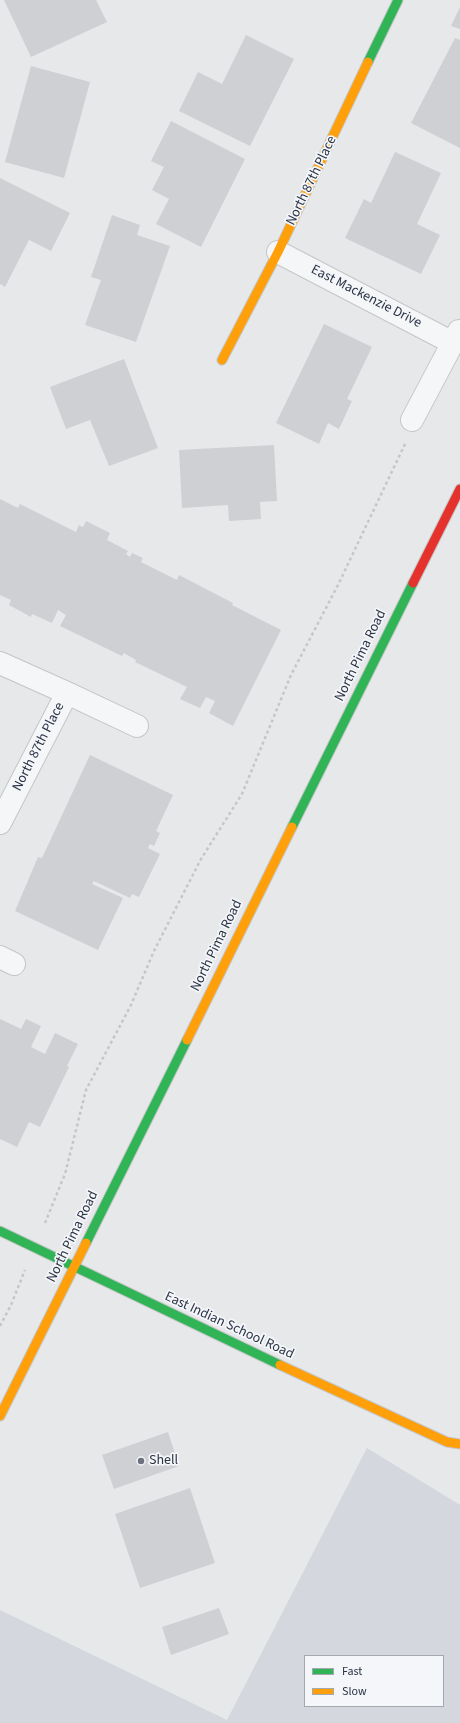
<!DOCTYPE html>
<style>
body{margin:0}
#map{position:relative;width:460px;height:1723px;overflow:hidden;background:#e6e8ea;font-family:"Source Sans 3",sans-serif}
canvas{display:block}
.legend{position:absolute;left:304px;top:1655px;width:140px;height:52px;box-sizing:border-box;background:#f4f6f9;border:1px solid #a4a8b1;margin:0;padding:5px 7px;list-style:none;font-size:12px;color:#2b3445}
.legend li{display:flex;align-items:center;gap:8px;height:20px}
.legend b{width:20px;border:1px solid #a4a8b1}
</style>
<div id="map">
<canvas width="460" height="1723"></canvas>
<ul class="legend">
<li><b style="height:5px;background:#30b455"></b>Fast</li>
<li><b style="height:5px;background:#ff9f0a"></b>Slow</li>
</ul>
</div>
<script>
const g = document.querySelector('canvas').getContext('2d');
g.lineJoin = 'round';
function fill(path, color) {
  g.fillStyle = color;
  g.fill(path, 'evenodd');
}
function toPath(rows) {
  const path = new Path2D();
  for (const r of rows) {
    path.moveTo(r[0], r[1]);
    for (let i = 2; i < r.length; i += 2) path.lineTo(r[i], r[i + 1]);
  }
  return path;
}
function strokePath(path, color, width, dash) {
  g.strokeStyle = color;
  g.lineWidth = width;
  g.lineCap = dash ? 'butt' : 'round';
  g.setLineDash(dash || []);
  g.stroke(path);
}
function drawText(font, color, halo, rows, align = 'center') {
  g.font = font + ' "Source Sans 3",sans-serif';
  g.lineWidth = 3.5;
  g.setLineDash([]);
  g.textBaseline = 'middle';
  g.strokeStyle = halo;
  g.fillStyle = color;
  for (const [text, x, y, turn = 0] of rows) {
    g.save();
    g.translate(x, y);
    g.rotate((+turn || 0) * Math.PI / 180);
    g.textAlign = isNaN(turn) ? turn : align;
    if (halo) g.strokeText(text, 0, 0);
    g.fillText(text, 0, 0);
    g.restore();
  }
}
const built = toPath([
 [367,1448,460,1505,460,1723,0,1723,0,1610,227,1720],
 [305,1656,443,1656,443,1706,305,1706]
]);
const building = toPath([
 [4,0,96,0,107,22,31,57],
 [460,7,460,29,451,26],
 [246,35,294,59,250,146,179,111,198,72,222,84],
 [455,38,460,40,460,148,411,123],
 [31,66,90,82,64,178,5,162],
 [171,121,245,159,201,247,156,224,169,199,152,190,164,167,151,161],
 [395,152,441,173,417,224,440,235,421,274,345,238,364,199,371,203],
 [0,178,70,213,51,251,29,240,5,287,0,284],
 [112,215,140,225,137,235,170,246,136,342,85,325,101,280,91,277],
 [324,324,372,347,347,399,352,401,339,429,328,423,319,444,276,423],
 [124,359,158,448,109,466,90,420,66,429,50,387],
 [274,445,277,501,260,502,261,519,229,521,228,505,182,508,179,450],
 [0,499,18,508,20,504,76,532,79,525,83,527,86,521,110,533,107,540,128,551,126,554,130,557,132,553,143,558,141,562,177,580,179,575,233,603,232,605,281,630,233,726,209,713,215,701,206,697,200,708,180,699,187,687,135,662,136,660,124,653,122,656,60,626,66,615,58,610,52,623,32,614,31,617,9,605,11,600,0,595],
 [90,755,173,795,156,831,160,833,154,846,150,844,148,848,160,854,139,897,132,894,130,898,94,881,92,884,123,898,98,950,15,911,38,857,42,858],
 [0,1019,21,1029,26,1019,41,1026,31,1047,45,1054,55,1033,78,1044,67,1066,69,1067,40,1127,29,1122,17,1147,0,1139],
 [168,1432,179,1466,114,1489,102,1455],
 [190,1488,215,1563,140,1588,115,1514],
 [219,1608,229,1634,171,1655,162,1627]
]);
const path = toPath([
 [45,1223,65,1174,86,1090,131,1005,154,951,201,859,242,794,291,675,338,585,405,444],
 [0,1326,11,1305,25,1270]
]);
const street = toPath([
 [278,252,453,343],
 [412,420,459,331],
 [0,663,67,693,137,726],
 [0,823,67,693],
 [0,957,14,964]
]);
const fast = toPath([
 [368,62,398,0],
 [292,827,413,583],
 [0,1231,280,1365],
 [86,1243,187,1040]
]);
const slow = toPath([
 [222,360,278,252,368,62],
 [187,1040,292,827],
 [280,1365,447,1442,460,1444],
 [0,1416,86,1243]
]);
const jam = toPath([
 [413,583,460,489]
]);
const markers = [
 [141,1461,4,"#6c737f"]
];
const streetNames = [
 ["North 87th Place",312,181,-64],
 ["East Mackenzie Drive",366,297,27],
 ["North Pima Road",361,656,-64],
 ["North 87th Place",39,747,-63],
 ["North Pima Road",217,946,-64],
 ["North Pima Road",73,1237,-64],
 ["East Indian School Road",229,1326,25]
];
const poiNames = [
 ["Shell",149,1461]
];
fill(built, '#d4d7dd');
fill(building, '#ced0d3');
strokePath(street, '#c4c6c8', 24);
strokePath(fast, '#c4c6c8', 11);
strokePath(slow, '#c4c6c8', 11);
strokePath(jam, '#c4c6c8', 11);
strokePath(path, '#c5c6ca', 2.5, [3, 3]);
strokePath(street, '#f5f6f7', 22);
strokePath(fast, '#30b455', 9);
strokePath(slow, '#ff9f0a', 9);
strokePath(jam, '#e5322d', 9);
for (const [x, y, r, color] of markers) {
  const dot = new Path2D();
  dot.arc(x, y, r, 0, 2 * Math.PI);
  g.fillStyle = color;
  g.fill(dot);
  strokePath(dot, '#f4f6f9', 1.5);
}
drawText('14px', '#2b3445', '#f4f6f9', streetNames);
drawText('14px', '#2b3445', '#f4f6f9', poiNames, 'left');
</script>
